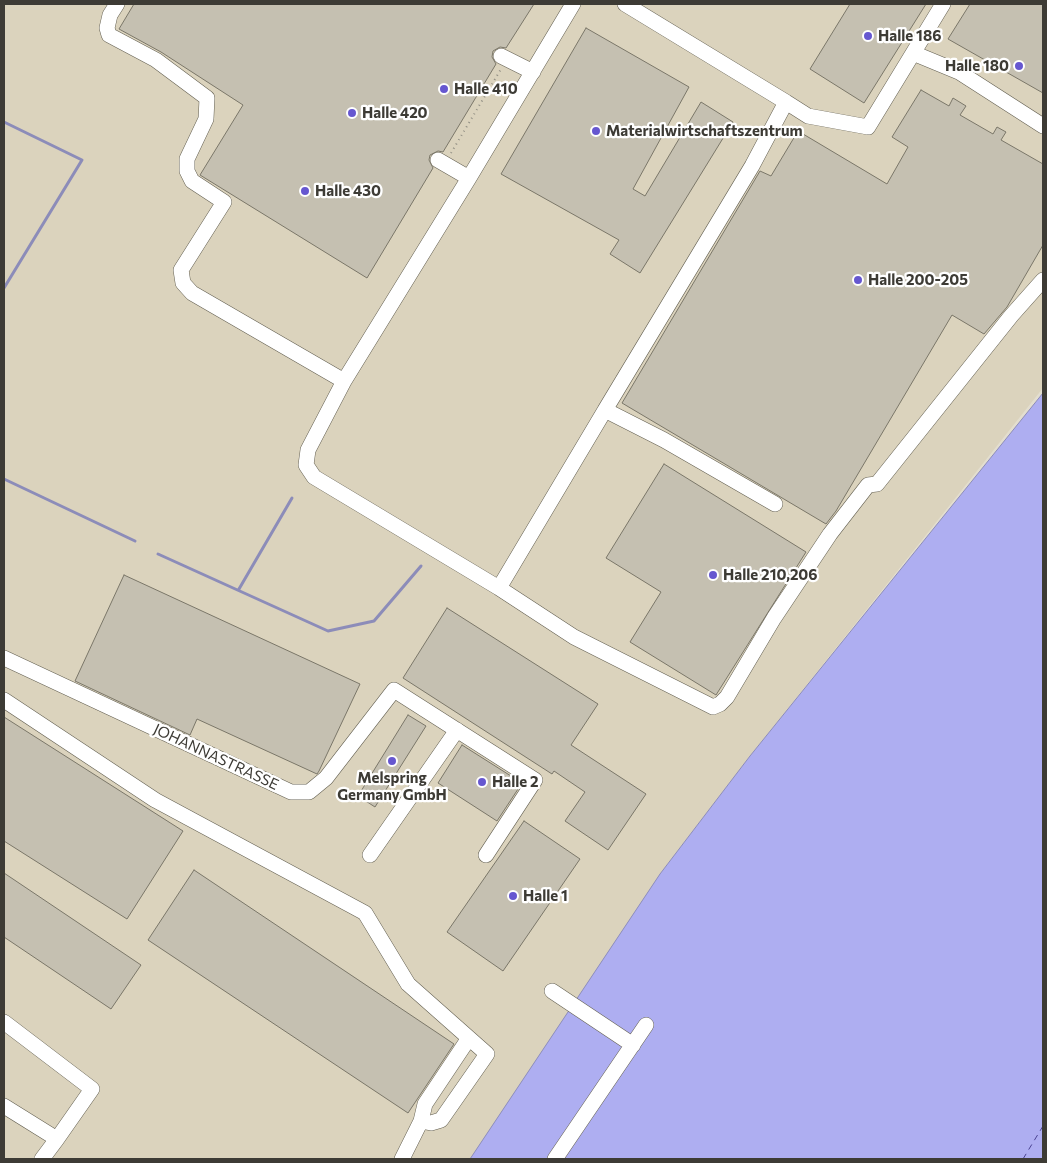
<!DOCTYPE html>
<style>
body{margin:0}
#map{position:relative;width:1047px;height:1163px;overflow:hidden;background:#e3decf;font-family:Commissioner,sans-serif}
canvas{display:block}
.frame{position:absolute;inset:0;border:5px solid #3d3b35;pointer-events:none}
</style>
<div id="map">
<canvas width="1047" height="1163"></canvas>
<div class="frame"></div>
</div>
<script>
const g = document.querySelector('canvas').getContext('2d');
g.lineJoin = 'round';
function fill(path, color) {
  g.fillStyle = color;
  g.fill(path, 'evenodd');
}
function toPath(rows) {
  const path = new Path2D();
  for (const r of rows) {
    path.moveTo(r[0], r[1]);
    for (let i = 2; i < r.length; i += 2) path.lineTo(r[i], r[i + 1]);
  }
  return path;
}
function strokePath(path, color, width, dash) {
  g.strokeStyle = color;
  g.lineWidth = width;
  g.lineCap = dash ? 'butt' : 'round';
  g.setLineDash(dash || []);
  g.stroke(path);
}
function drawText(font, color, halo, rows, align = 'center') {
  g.font = font + ' Commissioner,sans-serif';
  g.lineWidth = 4.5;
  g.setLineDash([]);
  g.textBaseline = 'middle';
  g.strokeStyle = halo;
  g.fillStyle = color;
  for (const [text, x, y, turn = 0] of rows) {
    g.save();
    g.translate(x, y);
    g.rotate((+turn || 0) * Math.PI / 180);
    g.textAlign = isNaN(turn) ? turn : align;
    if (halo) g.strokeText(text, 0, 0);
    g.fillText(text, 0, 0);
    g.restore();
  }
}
const built = toPath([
 [4,4,1043,4,1043,388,750,756,660,874,470,1159,4,1159]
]);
const water = toPath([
 [1043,393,1043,1159,470,1159,660,874,750,756,1043,393]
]);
const stream = toPath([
 [4,122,82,160,4,288],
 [4,479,135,541],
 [158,554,328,631,374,621,421,566],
 [239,589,292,498]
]);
const ferry = toPath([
 [1023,1159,1043,1126]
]);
const building = toPath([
 [134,4,534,4,506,48,500,47,493,51,492,57,496,64,443,152,438,151,430,155,429,160,433,168,367,278,200,175,243,105,161,52,119,29,134,4],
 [850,4,926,4,864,103,810,69,850,4],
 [970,4,1043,4,1043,93,948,39,970,4],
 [586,28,689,87,633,189,645,196,701,102,733,122,640,273,610,254,619,240,501,174,586,28],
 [921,90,949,106,953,98,966,106,960,115,993,134,997,127,1006,132,1001,140,1043,164,1043,245,1007,307,984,334,952,315,836,511,826,524,622,403,760,171,771,176,798,131,887,184,908,147,892,137,921,90],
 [664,464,806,552,716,695,630,642,661,592,606,558,664,464],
 [124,575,360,684,319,771,317,774,197,719,190,735,75,681,124,575],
 [447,608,598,704,571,745,646,794,608,850,565,821,585,792,554,771,552,774,403,678,447,608],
 [408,715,426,726,375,807,358,796,408,715],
 [4,717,183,831,127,919,4,841,4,717],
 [462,745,522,783,497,821,438,783,462,745],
 [524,821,580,859,503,971,447,932,524,821],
 [194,870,454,1044,408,1113,148,940,194,870],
 [4,873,141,965,111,1009,4,937,4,873]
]);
const path = toPath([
 [451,153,501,69]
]);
const minor = toPath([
 [117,4,110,15,107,28,109,35,156,60,207,98,206,119,187,159,187,171,192,181,224,202,181,270,183,283,192,293,344,381,469,178,573,4],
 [913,53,959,72,1043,126],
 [501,56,533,72],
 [786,102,808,116,868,127,943,4],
 [438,160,469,178],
 [344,381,308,450,306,465,314,477,499,588],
 [605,410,752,166,786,102,625,4],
 [775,504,664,440,605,410,499,588,574,637,713,707,720,704,727,697,774,618,830,534,868,485,877,484,1011,316,1043,280],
 [4,658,291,792,309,792,326,778,394,690,535,780,486,855],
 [4,700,155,800,365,913,408,984,487,1054,441,1120,431,1123,421,1121],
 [370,855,457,730],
 [552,991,633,1045],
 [4,1022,92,1089,57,1139],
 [4,1106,57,1139,42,1159],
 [402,1159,421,1121,425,1104,469,1038],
 [555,1159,646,1025]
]);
const markers = [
 [868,36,5,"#6657d0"],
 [1019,66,5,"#6657d0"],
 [444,89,5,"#6657d0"],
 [352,113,5,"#6657d0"],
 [596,131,5,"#6657d0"],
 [305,191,5,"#6657d0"],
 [858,280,5,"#6657d0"],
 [713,575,5,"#6657d0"],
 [392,761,5,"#6657d0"],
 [482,782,5,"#6657d0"],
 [513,896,5,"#6657d0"]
];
const poiNames = [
 ["Halle 186",878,36],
 ["Halle 180",1009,66,"right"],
 ["Halle 410",454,89],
 ["Halle 420",362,113],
 ["Materialwirtschaftszentrum",606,131],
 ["Halle 430",315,191],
 ["Halle 200-205",868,280],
 ["Halle 210,206",723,575],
 ["Melspring",392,778,"center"],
 ["Germany GmbH",392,795,"center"],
 ["Halle 2",492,782],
 ["Halle 1",523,896]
];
const streetNames = [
 ["JOHANNASTRASSE",216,757,25]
];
fill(built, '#dbd3bd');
fill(water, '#aeaef1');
strokePath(water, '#8c8cb9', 1);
strokePath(stream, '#8c8cb9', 3);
strokePath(ferry, '#4b4492', 1, [6, 5]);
fill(building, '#c5c0b1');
strokePath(building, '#7b7769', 1);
strokePath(minor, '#646052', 16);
strokePath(path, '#939085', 2, [1, 4]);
strokePath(minor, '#fff', 15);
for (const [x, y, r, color] of markers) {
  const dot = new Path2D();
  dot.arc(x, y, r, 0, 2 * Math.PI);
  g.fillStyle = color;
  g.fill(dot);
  strokePath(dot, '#fff', 2);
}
drawText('bold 15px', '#3d3b35', '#fff', poiNames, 'left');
drawText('15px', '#3d3b35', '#fff', streetNames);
</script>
